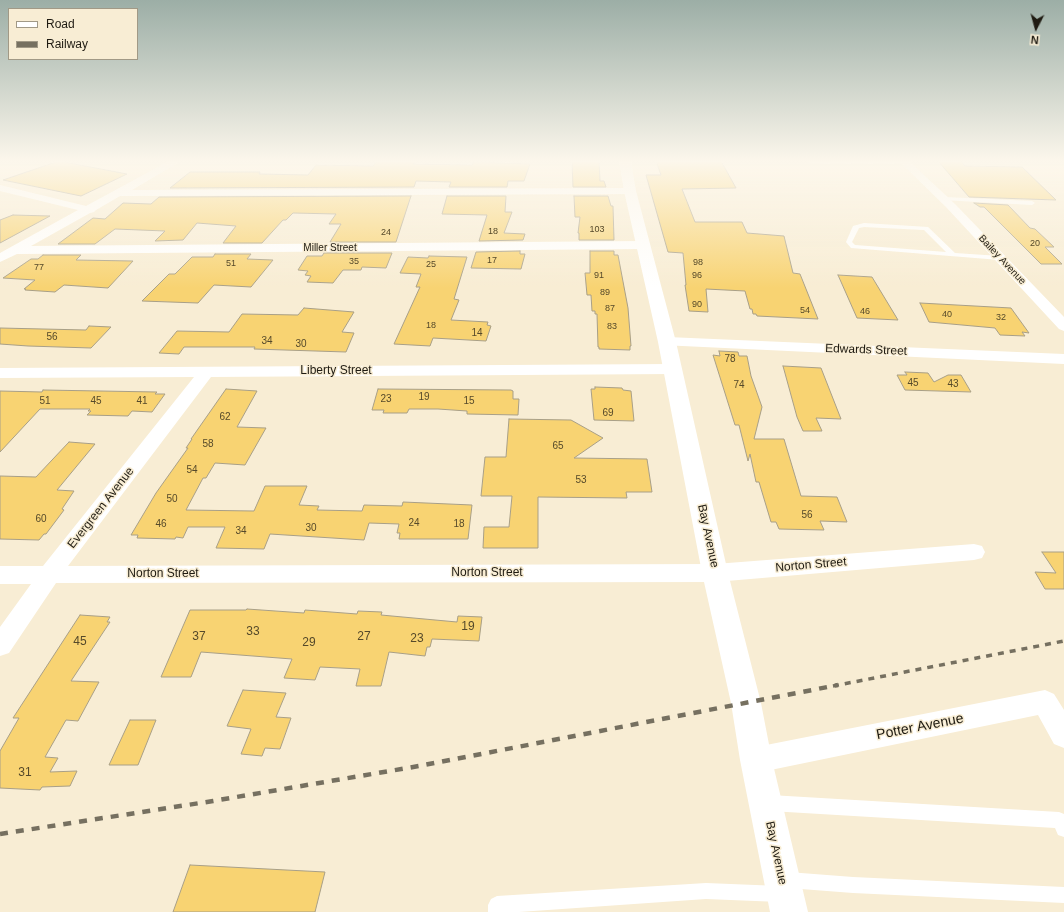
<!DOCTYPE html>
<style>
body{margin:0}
#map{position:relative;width:1064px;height:912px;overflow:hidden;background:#f8edd4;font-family:Helvetica,sans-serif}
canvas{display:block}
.legend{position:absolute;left:8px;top:8px;width:130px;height:52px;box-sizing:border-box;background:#f8edd4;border:1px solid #a19986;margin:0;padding:5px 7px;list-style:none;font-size:12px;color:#1f1b12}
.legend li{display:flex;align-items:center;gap:8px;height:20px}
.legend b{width:20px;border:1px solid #a19986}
.north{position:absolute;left:1016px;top:8px;width:40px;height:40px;-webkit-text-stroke:3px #f8edd4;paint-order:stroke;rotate:186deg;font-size:11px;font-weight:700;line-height:16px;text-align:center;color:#1f1b12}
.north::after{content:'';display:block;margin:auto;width:14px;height:18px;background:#1f1b12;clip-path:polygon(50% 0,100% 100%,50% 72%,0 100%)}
</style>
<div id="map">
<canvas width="1064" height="912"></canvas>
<ul class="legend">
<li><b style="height:5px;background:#fff"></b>Road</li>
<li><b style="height:5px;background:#767060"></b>Railway</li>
</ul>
<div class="north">N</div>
</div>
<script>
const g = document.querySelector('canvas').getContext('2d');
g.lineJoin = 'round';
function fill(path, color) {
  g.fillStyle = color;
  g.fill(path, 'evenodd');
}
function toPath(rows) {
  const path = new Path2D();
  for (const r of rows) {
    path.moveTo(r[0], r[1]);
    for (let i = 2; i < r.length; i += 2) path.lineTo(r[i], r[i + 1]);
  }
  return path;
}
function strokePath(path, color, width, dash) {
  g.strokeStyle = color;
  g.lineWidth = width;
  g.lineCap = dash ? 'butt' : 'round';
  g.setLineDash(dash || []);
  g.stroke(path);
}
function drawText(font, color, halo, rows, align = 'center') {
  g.font = font + ' Helvetica,sans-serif';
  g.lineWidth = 3;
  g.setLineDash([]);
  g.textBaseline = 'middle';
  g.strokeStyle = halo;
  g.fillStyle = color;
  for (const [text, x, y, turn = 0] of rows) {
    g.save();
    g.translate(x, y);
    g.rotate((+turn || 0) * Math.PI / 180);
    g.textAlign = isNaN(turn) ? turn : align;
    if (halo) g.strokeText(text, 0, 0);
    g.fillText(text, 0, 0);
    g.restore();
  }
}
const building = toPath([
 [59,161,127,174,81,196,3,180,59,161],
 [377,161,415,161,413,164,472,165,474,162,530,164,524,181,508,181,507,187,449,187,451,182,416,181,414,187,170,188,190,172,260,172,259,174,308,175,316,165,373,166,377,161],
 [572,161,599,161,600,181,604,181,606,187,573,187,572,161],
 [656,161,721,161,736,188,682,189,695,222,742,222,747,233,784,236,793,273,800,274,818,319,757,316,756,314,753,314,752,309,750,309,745,291,706,289,708,312,689,311,685,285,686,285,683,253,668,252,646,175,661,175,656,161],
 [938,161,960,161,965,166,1022,167,1056,200,969,197,938,161],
 [411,196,396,242,330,242,341,224,329,224,336,214,293,213,286,220,283,220,262,243,223,243,236,226,197,223,183,240,155,241,165,231,115,229,95,244,58,244,93,218,105,219,123,203,151,204,159,197,411,196],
 [447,196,506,196,505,212,512,212,504,233,525,234,523,240,479,241,487,215,442,214,447,196],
 [574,196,608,196,611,206,613,206,614,240,579,240,579,233,578,233,580,217,575,217,574,196],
 [974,203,1008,205,1030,228,1035,229,1054,247,1045,247,1062,264,1041,264,984,207,980,207,974,203],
 [13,215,50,216,0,243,0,220,13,215],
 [520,251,520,254,525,254,521,269,471,268,476,252,520,251],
 [590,251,614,251,614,255,618,255,628,308,631,346,630,346,630,350,599,349,599,347,598,347,597,314,595,314,595,311,592,311,591,295,587,295,585,273,590,273,590,251],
 [324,253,392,253,386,268,362,267,361,270,343,270,333,283,307,282,311,276,305,275,308,271,298,270,307,256,322,256,324,253],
 [215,254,251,254,247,259,273,260,251,287,214,285,198,303,142,301,169,274,175,274,192,257,213,257,215,254],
 [43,255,81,255,76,260,133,261,108,288,64,285,55,292,25,290,26,289,24,289,35,280,3,278,31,259,38,259,43,255],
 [429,256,467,257,454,299,459,300,451,320,488,322,487,325,491,326,486,341,433,338,430,346,394,344,420,287,416,287,421,274,400,273,408,257,428,258,429,256],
 [838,275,872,277,898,320,857,318,838,275],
 [920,303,1011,308,1029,333,1022,332,1025,336,1000,335,995,328,929,322,920,303],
 [304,308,354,312,342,332,354,333,346,352,254,349,255,347,184,347,179,354,159,353,177,331,229,332,242,314,298,315,304,308],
 [89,326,111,327,91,348,28,346,0,344,0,328,86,330,89,326],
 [719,351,738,352,739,356,747,356,751,376,762,407,754,439,784,439,801,496,837,497,847,522,820,521,824,530,779,529,776,522,771,522,759,482,756,482,750,454,748,461,739,425,735,425,713,355,720,356,719,351],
 [783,366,821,368,841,419,816,418,822,431,803,431,797,417,783,366],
 [905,372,928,373,934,382,948,375,961,375,971,392,905,390,897,375,907,375,905,372],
 [595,387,622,388,623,390,631,391,634,421,594,420,591,389,595,389,595,387],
 [226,389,257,391,237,427,266,428,245,465,215,463,206,478,203,478,186,510,254,511,265,486,307,486,299,505,319,506,317,510,362,511,364,505,402,506,403,502,472,505,468,539,399,539,400,533,397,533,399,524,369,523,364,540,270,534,264,549,216,548,225,527,188,527,183,538,176,537,175,539,137,538,138,535,131,535,156,493,188,448,186,448,192,439,191,439,226,389],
 [378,389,511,390,513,391,513,399,519,399,518,415,467,414,467,411,438,409,409,409,407,413,383,413,384,410,372,410,378,389],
 [43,390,157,392,155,394,165,394,152,412,132,411,128,416,87,415,91,411,88,411,90,409,40,409,0,452,0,391,42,392,43,390],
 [509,419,571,420,603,438,574,458,647,459,652,492,626,492,627,498,538,497,538,548,483,548,484,527,509,527,512,496,481,496,485,457,506,457,509,419],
 [69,442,95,444,57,490,74,491,62,509,64,510,46,534,44,534,39,540,0,539,0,476,36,477,69,442],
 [1042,552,1064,552,1064,589,1045,589,1035,572,1056,573,1042,552],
 [247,609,304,613,305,610,357,614,358,611,382,612,381,615,457,622,458,616,482,617,479,641,432,639,430,647,427,647,425,656,389,652,381,686,356,686,360,669,320,667,315,680,284,678,292,659,201,652,191,677,161,677,190,610,246,610,247,609],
 [80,615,110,617,107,622,110,622,71,681,99,682,78,721,66,720,45,757,58,758,50,772,77,771,70,786,42,787,40,790,0,788,0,751,19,718,13,718,80,615],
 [243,690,286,693,276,717,291,718,280,749,265,748,262,756,241,754,251,729,227,726,243,690],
 [130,720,156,720,138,765,109,765,130,720],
 [190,865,325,872,315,912,173,912,190,865]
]);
const service = toPath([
 [807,161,906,161,908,162,905,164,809,163,807,161],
 [944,197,1032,201,1035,203,1032,205,942,200,941,199,944,197],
 [864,223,928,227,955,253,1000,256,1003,258,1000,260,851,248,846,242,853,226,864,223],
 [864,227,924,230,946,252,855,245,852,242,859,228,864,227],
 [770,795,1059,812,1064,814,1064,837,1058,835,1055,828,770,811,765,808,762,803,765,798,770,795],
 [788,872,853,877,1064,887,1064,903,853,893,788,888,782,886,780,880,782,874,788,872],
 [706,883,780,886,786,888,788,894,786,900,780,902,706,899,519,912,488,912,488,905,491,899,497,896,706,883]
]);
const minor = toPath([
 [169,161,181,161,132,190,630,188,636,191,630,194,120,196,96,210,94,212,90,213,31,246,644,241,648,242,650,245,648,248,644,249,17,254,0,262,0,253,78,210,0,191,0,185,86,206,169,161],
 [899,161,909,161,955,204,1064,317,1064,331,1059,329,947,208,899,161],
 [667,337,1064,354,1064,364,661,345,659,342,661,339,667,337],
 [673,364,679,366,681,369,679,372,673,374,211,377,68,566,715,564,974,544,982,546,985,552,982,558,974,560,715,582,56,583,9,653,0,656,0,627,31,584,0,584,0,566,43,566,194,377,0,378,0,368,673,364],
 [1045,690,1054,694,1064,710,1064,748,1054,744,1038,715,756,773,746,769,742,760,746,751,756,747,1045,690]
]);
const tertiary = toPath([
 [619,161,631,161,636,191,676,342,728,573,761,703,772,760,808,912,770,912,740,760,731,703,702,573,658,342,624,191,619,161]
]);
const railFar1 = toPath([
 [833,686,1064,641]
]);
const rail = toPath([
 [0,834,213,801,419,766,838,685]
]);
const farNumbernames = [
 ["103",597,230],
 ["18",493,232],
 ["24",386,233],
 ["20",1035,244],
 ["17",492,261],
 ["35",354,262],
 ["98",698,263],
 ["51",231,264],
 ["25",431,265],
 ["77",39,268],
 ["91",599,276],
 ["96",697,276],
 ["89",605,293],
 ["90",697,305],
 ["87",610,309],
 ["54",805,311],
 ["46",865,312],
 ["40",947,315],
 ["32",1001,318],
 ["18",431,326],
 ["83",612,327]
];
const farStreetnames = [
 ["Miller Street",330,248],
 ["Bailey Avenue",1002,260,47]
];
const numberNames = [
 ["14",477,333],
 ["56",52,337],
 ["34",267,341],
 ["30",301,344],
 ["78",730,359],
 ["45",913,383],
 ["43",953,384],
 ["74",739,385],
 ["19",424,397],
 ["23",386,399],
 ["51",45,401],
 ["45",96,401],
 ["41",142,401],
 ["15",469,401],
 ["69",608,413],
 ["62",225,417],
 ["58",208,444],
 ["65",558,446],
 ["54",192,470],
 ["53",581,480],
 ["50",172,499],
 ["56",807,515],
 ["60",41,519],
 ["24",414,523],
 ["46",161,524],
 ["18",459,524],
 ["30",311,528],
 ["34",241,531]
];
const streetNames = [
 ["Edwards Street",866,350,2],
 ["Liberty Street",336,371],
 ["Evergreen Avenue",101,508,-52],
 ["Bay Avenue",708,536,78],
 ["Norton Street",811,565,-5],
 ["Norton Street",487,573],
 ["Norton Street",163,574],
 ["Bay Avenue",776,853,78]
];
const nearNumbernames = [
 ["19",468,627],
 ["33",253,632],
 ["37",199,637],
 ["27",364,637],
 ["23",417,639],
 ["45",80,642],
 ["29",309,643],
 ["31",25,773]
];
const nearStreetnames = [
 ["Potter Avenue",920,727,-11]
];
fill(building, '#f8d372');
strokePath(building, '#a89f87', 1);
fill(service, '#fff');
fill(minor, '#fff');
fill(tertiary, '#fff');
strokePath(railFar1, '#767060', 3.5, [6, 6]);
strokePath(rail, '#767060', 4.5, [8, 8]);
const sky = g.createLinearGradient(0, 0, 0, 288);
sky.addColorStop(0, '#9caea6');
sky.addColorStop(0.56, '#fcf7ec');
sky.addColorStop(1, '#fcf7ec00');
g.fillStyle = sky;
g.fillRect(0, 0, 1064, 288);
drawText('9px', '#55492a', null, farNumbernames);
drawText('10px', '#1f1b12', '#f8edd4', farStreetnames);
drawText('10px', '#55492a', null, numberNames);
drawText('12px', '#1f1b12', '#f8edd4', streetNames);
drawText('12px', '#55492a', null, nearNumbernames);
drawText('14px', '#1f1b12', '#f8edd4', nearStreetnames);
</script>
